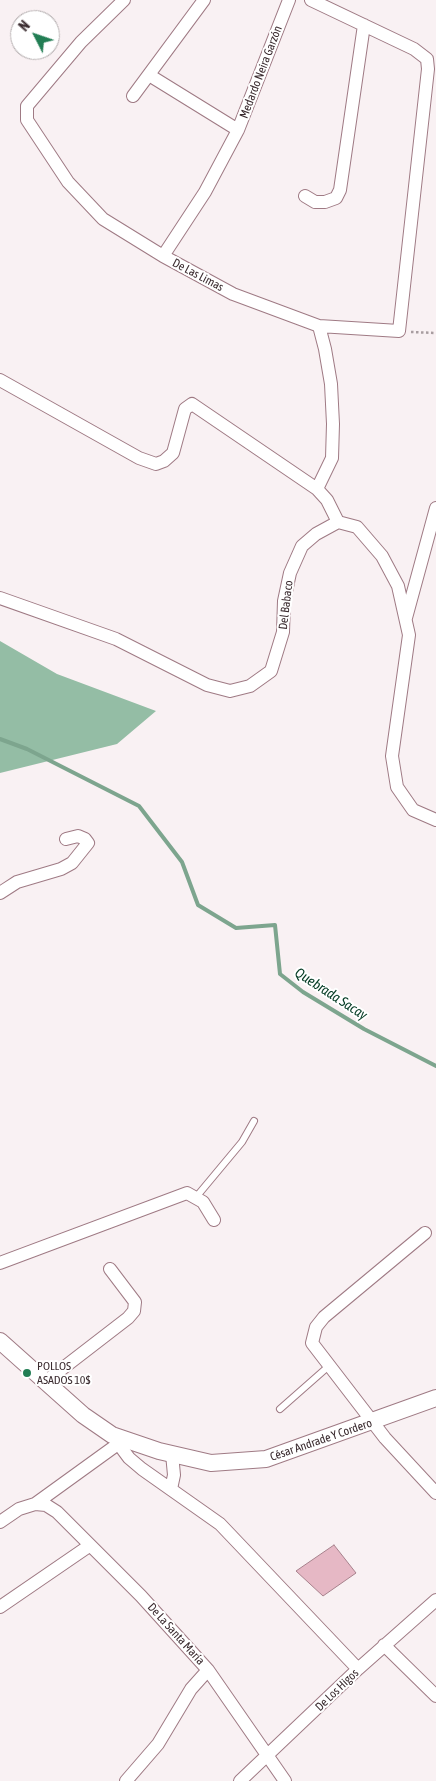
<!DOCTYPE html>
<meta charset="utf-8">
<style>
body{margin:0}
#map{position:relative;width:436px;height:1781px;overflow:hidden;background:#f9f1f3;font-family:"Asap Condensed",sans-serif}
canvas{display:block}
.north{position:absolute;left:10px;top:10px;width:50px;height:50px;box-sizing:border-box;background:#fff;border:1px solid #b1abac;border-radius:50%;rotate:311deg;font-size:14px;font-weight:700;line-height:20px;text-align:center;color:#3b2c30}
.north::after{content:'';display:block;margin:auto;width:18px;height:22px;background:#227e54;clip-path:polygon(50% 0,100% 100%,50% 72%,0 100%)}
</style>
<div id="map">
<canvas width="436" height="1781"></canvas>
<div class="north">N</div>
</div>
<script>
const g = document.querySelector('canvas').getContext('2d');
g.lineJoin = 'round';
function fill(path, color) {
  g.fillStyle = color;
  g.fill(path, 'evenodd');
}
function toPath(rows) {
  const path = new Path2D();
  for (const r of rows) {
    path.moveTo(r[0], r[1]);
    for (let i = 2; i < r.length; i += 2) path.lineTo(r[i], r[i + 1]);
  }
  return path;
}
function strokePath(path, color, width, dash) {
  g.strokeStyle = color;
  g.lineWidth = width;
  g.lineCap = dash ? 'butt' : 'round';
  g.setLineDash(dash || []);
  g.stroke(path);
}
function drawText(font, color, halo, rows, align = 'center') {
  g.font = font + ' "Asap Condensed",sans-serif';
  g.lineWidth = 4;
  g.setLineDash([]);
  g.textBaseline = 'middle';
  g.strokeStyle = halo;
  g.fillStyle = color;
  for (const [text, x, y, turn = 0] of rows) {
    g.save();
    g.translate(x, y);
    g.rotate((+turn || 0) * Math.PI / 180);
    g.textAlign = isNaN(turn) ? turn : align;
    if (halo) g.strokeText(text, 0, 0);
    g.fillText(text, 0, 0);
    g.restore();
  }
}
const forest = toPath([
 [0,641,57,674,156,711,117,744,0,773]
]);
const stream = toPath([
 [0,739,27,749,139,806,182,862,198,905,236,928,275,925,280,974,303,992,364,1029,436,1066]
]);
const building = toPath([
 [334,1545,356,1573,323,1596,296,1571,334,1545]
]);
const path = toPath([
 [411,332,436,333]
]);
const service = toPath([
 [197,1196,242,1142,254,1121],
 [280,1409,330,1365]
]);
const minor = toPath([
 [124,0,81,42,27,106,27,120,68,182,103,219,163,256,233,294,319,326,399,331,428,69,427,59,414,49,311,0],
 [149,75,238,130,289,0],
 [133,96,204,0],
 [305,196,315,202,325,202,336,198,340,190,364,25],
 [163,256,205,192,238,130],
 [0,380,139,458,156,464,164,461,173,453,185,409,192,404,317,489,327,500,338,522],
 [317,489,332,458,333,424,331,384,325,349,319,326],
 [0,598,116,639,207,685,230,691,250,686,271,671,283,632,284,601,290,573,302,546,316,534,338,522,357,527,382,556,398,586,409,635,392,756,397,787,413,810,436,820],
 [406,618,436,508],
 [0,893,17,882,61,869,72,863,88,843,85,839,78,836,66,839],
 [425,1233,324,1317,316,1327,312,1343,385,1438,436,1493],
 [0,1263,187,1193,203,1202,214,1220],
 [45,1382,128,1318,134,1311,135,1302,110,1269],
 [112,1435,129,1458,142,1469,220,1524,358,1669],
 [171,1489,174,1475,172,1454],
 [35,1504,118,1444],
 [0,1522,19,1509,35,1504,46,1505,57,1512,141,1596,208,1670,285,1781],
 [0,1607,89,1546],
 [384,1645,436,1696],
 [126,1781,158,1744,191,1689,208,1670],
 [240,1781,358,1669,436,1600]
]);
const tertiary = toPath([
 [0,1341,83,1415,112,1435,159,1451,211,1463,266,1459,436,1398]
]);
const markers = [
 [27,1373,5,"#227e54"]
];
const streetNames = [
 ["Medardo Neira Garzón",261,72,-69],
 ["De Las Limas",198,275,28],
 ["Del Babaco",286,605,-83],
 ["César Andrade Y Cordero",321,1440,-19],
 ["De La Santa María",176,1634,48],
 ["De Los Higos",337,1690,-44]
];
const poiNames = [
 ["POLLOS",37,1366],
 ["ASADOS 10$",37,1380]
];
const waterNames = [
 ["Quebrada Sacay",331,994,33]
];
fill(forest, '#94bda5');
strokePath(stream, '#7da58e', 4);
fill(building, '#e6b8c5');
strokePath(building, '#a7818c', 1);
strokePath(service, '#9f7a84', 8);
strokePath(minor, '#9f7a84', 14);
strokePath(tertiary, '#9f7a84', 18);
strokePath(path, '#a89da0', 2.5, [2.5, 2.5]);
strokePath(service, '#fff', 6);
strokePath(minor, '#fff', 12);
strokePath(tertiary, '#fff', 16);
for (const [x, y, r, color] of markers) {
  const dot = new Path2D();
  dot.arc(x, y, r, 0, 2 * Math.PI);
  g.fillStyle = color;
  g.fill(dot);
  strokePath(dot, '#fff', 2);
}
drawText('12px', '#3b2c30', '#fff', streetNames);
drawText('12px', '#3b2c30', '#fff', poiNames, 'left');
drawText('italic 14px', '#033a23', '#fff', waterNames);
</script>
